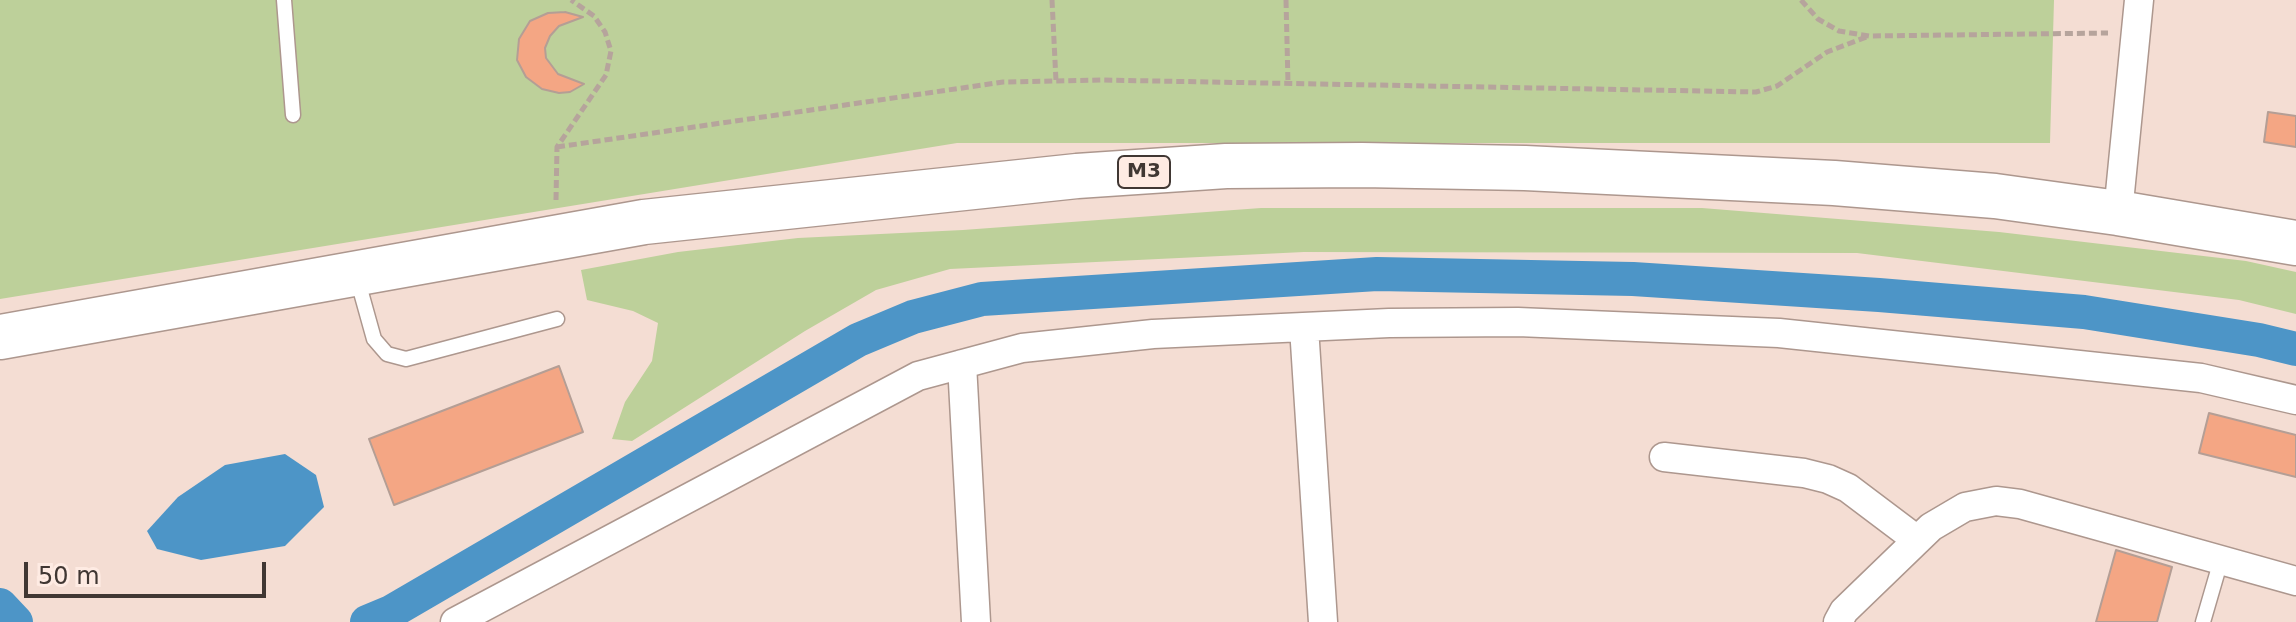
<!DOCTYPE html>
<style>
body{margin:0}
#map{position:relative;width:2296px;height:622px;overflow:hidden;background:#f4ddd3;font-family:"DejaVu Sans",sans-serif}
canvas{display:block}
.scale{position:absolute;left:24px;top:562px;width:242px;height:36px;box-sizing:border-box;border:4px solid #403733;border-top:0;padding-left:10px;font-size:24px;line-height:28px;white-space:nowrap;color:#403733;-webkit-text-stroke:6px #feebe3;paint-order:stroke}
</style>
<div id="map">
<canvas width="2296" height="622"></canvas>
<div class="scale">50 m</div>
</div>
<script>
const g = document.querySelector('canvas').getContext('2d');
g.lineJoin = 'round';
function fill(path, color) {
  g.fillStyle = color;
  g.fill(path, 'evenodd');
}
function toPath(rows) {
  const path = new Path2D();
  for (const r of rows) {
    path.moveTo(r[0], r[1]);
    for (let i = 2; i < r.length; i += 2) path.lineTo(r[i], r[i + 1]);
  }
  return path;
}
function strokePath(path, color, width, dash) {
  g.strokeStyle = color;
  g.lineWidth = width;
  g.lineCap = dash ? 'butt' : 'round';
  g.setLineDash(dash || []);
  g.stroke(path);
}
function drawText(font, color, halo, rows, align = 'center') {
  g.font = font + ' "DejaVu Sans",sans-serif';
  g.lineWidth = 6;
  g.setLineDash([]);
  g.textBaseline = 'middle';
  g.strokeStyle = halo;
  g.fillStyle = color;
  for (const [text, x, y, turn = 0] of rows) {
    g.save();
    g.translate(x, y);
    g.rotate((+turn || 0) * Math.PI / 180);
    g.textAlign = isNaN(turn) ? turn : align;
    if (halo) g.strokeText(text, 0, 0);
    g.fillText(text, 0, 0);
    g.restore();
  }
}
const green = toPath([
 [0,0,2054,0,2050,143,957,143,0,299],
 [1261,208,1702,208,1999,232,2246,261,2296,272,2296,314,2239,300,1857,253,1304,252,950,269,876,290,805,331,632,441,612,439,625,402,652,361,658,323,633,311,587,300,581,270,678,252,798,238,963,230]
]);
const water = toPath([
 [285,454,316,475,324,507,285,546,201,560,157,549,147,531,178,497,225,465]
]);
const canal = toPath([
 [0,605,16,622],
 [367,622,391,612,858,340,913,317,982,299,1377,274,1633,279,1879,295,2084,312,2259,340,2296,349]
]);
const building = toPath([
 [565,12,583,17,559,26,550,36,545,48,546,58,558,74,584,84,570,92,559,93,542,89,526,77,517,60,519,39,530,21,548,13,565,12],
 [2268,112,2296,116,2296,147,2264,142,2268,112],
 [559,366,583,432,394,505,369,439,559,366],
 [2209,413,2296,435,2296,477,2199,453,2209,413],
 [2116,550,2172,567,2157,622,2096,622,2116,550]
]);
const path = toPath([
 [1052,0,1056,81],
 [1286,0,1288,83],
 [1801,0,1818,19,1839,31,1869,36,2108,33],
 [557,147,1003,82,1101,80,1756,92,1777,86,1827,52,1869,36],
 [556,200,557,147,606,75,611,51,605,32,594,16,571,0]
]);
const lane = toPath([
 [284,0,293,115],
 [357,278,374,339,387,354,406,359,557,319],
 [2203,622,2221,560]
]);
const street = toPath([
 [2118,213,2139,0],
 [1304,327,1323,622],
 [962,364,976,622],
 [1664,457,1804,473,1828,479,1848,488,1917,540],
 [455,622,918,376,1022,348,1153,334,1389,323,1518,322,1779,333,2201,378,2296,400],
 [1838,622,1844,611,1931,527,1965,507,1996,501,2020,504,2296,581]
]);
const primary = toPath([
 [0,337,644,222,1077,176,1226,166,1362,165,1525,168,1834,183,1995,196,2118,213,2296,243]
]);
const shields = [
 [1144,172,52]
];
const shieldNames = [
 ["M3",1144,172]
];
fill(green, '#bdd09a');
fill(water, '#4d95c7');
strokePath(canal, '#4d95c7', 34);
fill(building, '#f4a684');
strokePath(building, '#b49e95', 2);
strokePath(lane, '#ad978e', 17);
strokePath(street, '#ad978e', 31);
strokePath(primary, '#ad978e', 47);
strokePath(path, '#b6a49c', 5, [8, 4]);
strokePath(lane, '#fff', 14);
strokePath(street, '#fff', 28);
strokePath(primary, '#fff', 44);
for (const [x, y, w] of shields) {
  const box = new Path2D();
  box.roundRect(x - w / 2, y - 16, w, 32, 6);
  g.fillStyle = '#feebe3';
  g.fill(box);
  strokePath(box, '#403733', 2);
}
drawText('bold 20px', '#403733', null, shieldNames);
</script>
